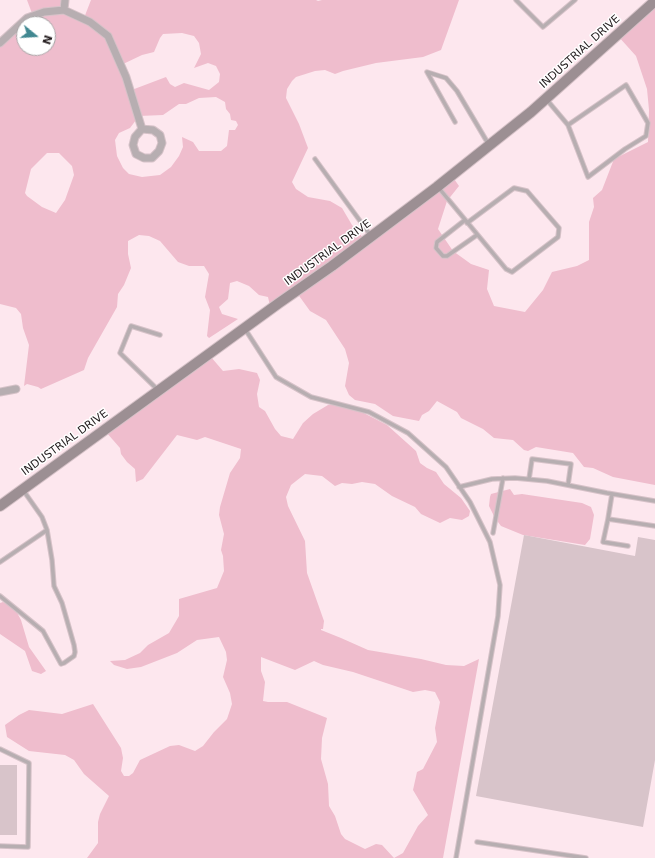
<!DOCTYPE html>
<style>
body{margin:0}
#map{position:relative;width:655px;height:858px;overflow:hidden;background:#fde7ee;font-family:"DejaVu Sans",sans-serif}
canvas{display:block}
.north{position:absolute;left:16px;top:16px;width:40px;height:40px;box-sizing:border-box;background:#fff;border:1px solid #a7a4a5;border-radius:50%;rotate:108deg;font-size:11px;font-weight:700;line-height:16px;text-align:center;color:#221b1d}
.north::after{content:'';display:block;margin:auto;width:14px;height:18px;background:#418891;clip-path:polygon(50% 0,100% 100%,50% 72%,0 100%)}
</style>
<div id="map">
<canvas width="655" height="858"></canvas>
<div class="north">N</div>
</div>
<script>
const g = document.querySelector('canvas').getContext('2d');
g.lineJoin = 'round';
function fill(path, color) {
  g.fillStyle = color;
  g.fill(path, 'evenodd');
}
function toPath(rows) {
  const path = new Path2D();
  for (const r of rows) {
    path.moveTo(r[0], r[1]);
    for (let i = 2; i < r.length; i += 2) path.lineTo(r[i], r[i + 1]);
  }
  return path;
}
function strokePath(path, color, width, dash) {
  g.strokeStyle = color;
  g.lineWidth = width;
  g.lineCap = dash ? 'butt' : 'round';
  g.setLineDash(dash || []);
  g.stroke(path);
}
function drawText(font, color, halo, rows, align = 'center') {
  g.font = font + ' "DejaVu Sans",sans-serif';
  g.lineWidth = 3;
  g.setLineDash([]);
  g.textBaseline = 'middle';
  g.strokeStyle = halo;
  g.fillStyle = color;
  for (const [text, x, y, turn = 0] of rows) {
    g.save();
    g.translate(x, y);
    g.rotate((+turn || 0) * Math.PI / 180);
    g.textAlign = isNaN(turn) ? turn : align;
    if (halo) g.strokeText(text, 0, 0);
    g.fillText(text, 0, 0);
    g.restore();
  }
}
const green = toPath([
 [27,0,67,0,66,10,84,18,91,0,316,0,318,1,322,0,459,0,441,50,423,57,376,63,343,71,335,74,325,70,315,71,296,77,292,81,287,89,286,98,299,124,308,148,292,182,296,189,308,197,330,201,342,208,352,225,365,240,452,176,459,186,447,201,438,229,453,251,471,264,489,270,487,289,494,306,525,312,543,290,552,272,577,266,589,260,589,222,594,207,593,198,602,190,614,159,648,142,649,110,647,89,636,56,618,36,655,3,655,485,613,477,593,468,584,467,573,453,536,447,528,451,524,450,513,440,494,438,483,429,461,418,457,412,437,401,429,411,422,415,419,421,393,416,375,404,355,400,349,395,345,386,349,363,345,349,326,320,310,311,297,293,271,310,268,297,259,295,249,286,237,281,230,283,228,299,219,307,222,314,238,319,209,338,207,336,210,310,205,297,209,274,204,266,189,266,178,262,160,241,149,236,139,235,128,241,128,254,131,268,124,285,118,294,117,307,88,358,84,370,41,389,38,387,27,384,24,386,29,345,23,328,21,314,16,308,0,304,0,45,33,16],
 [24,24,48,24,48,48,24,48],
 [182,33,194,36,199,43,201,54,194,68,208,63,216,66,220,74,219,82,209,90,184,83,175,87,170,84,166,77,129,91,121,65,142,55,154,52,160,38,163,34],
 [216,97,225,102,226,109,230,114,231,120,236,121,238,125,235,130,229,130,227,146,221,151,199,151,193,142,182,137,183,147,179,156,171,167,160,175,142,177,129,174,123,168,117,156,115,140,119,133,130,128,139,116,163,115,179,104,186,104,199,98],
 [47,153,59,153,72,166,74,175,65,200,56,213,42,207,27,196,25,193,31,169],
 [211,357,223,371,239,369,257,373,260,380,257,394,259,407,265,411,275,429,281,436,293,439,303,423,313,414,328,405,338,404,356,409,387,425,416,451,420,463,427,468,436,472,444,484,461,498,470,511,469,516,462,520,450,518,440,523,421,514,415,507,392,496,375,484,362,482,352,484,342,483,335,486,322,476,305,474,291,485,286,497,288,506,305,541,307,573,324,621,323,629,321,629,321,630,341,638,368,650,421,659,446,665,464,666,479,659,443,858,87,858,98,843,98,822,100,814,109,796,84,774,74,760,65,755,29,751,7,737,5,725,19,715,29,710,62,714,93,704,121,748,123,758,121,771,124,776,129,776,133,773,140,760,170,746,179,745,195,751,203,746,214,732,227,719,232,704,230,693,223,677,227,660,226,652,219,637,197,640,177,653,141,667,127,669,114,665,110,661,125,660,140,653,148,645,169,633,179,616,179,599,217,588,224,571,223,556,221,550,224,534,219,515,220,507,230,473,240,458,241,449,205,437,197,440,177,435,143,479,136,482,135,469,127,462,121,454,120,448,106,432],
 [261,657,295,670,314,661,323,665,353,672,413,692,425,690,435,692,440,702,435,728,437,742,423,769,417,772,413,790,428,815,418,826,403,853,394,858,382,845,376,844,365,849,345,839,341,834,335,816,329,806,328,784,321,759,322,738,327,718,287,702,268,702,263,701,265,682,261,671],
 [510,489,514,495,522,494,582,503,591,507,594,515,590,539,585,545,523,535,501,526,495,518,489,506,490,497,491,494],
 [3,602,14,607,21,620,29,647,46,671,41,674,32,671,25,651,0,634,0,603]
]);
const building = toPath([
 [524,535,635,556,638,537,655,540,655,760,643,827,476,796],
 [0,765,17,765,17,835,0,835]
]);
const lane = toPath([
 [516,0,543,27,575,0],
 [547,100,568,125,626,85,648,123,646,136,625,149,588,177,568,125],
 [455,122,427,72,446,78,457,91,489,145],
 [315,159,371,236],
 [438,187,506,269,512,272,558,237,559,228,527,191,514,188,467,223],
 [465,220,437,242,436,248,443,256,447,256,477,235],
 [245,329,276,377,311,397,369,412,408,433,446,467,470,502,490,542,500,585,498,616,456,858],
 [158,390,120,353,131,326,160,335],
 [529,479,532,459,571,464,568,485],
 [459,487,492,479,515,478,547,481,607,493,655,501],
 [612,494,608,519,655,526],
 [608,519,603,542,628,546],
 [493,533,503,478],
 [0,562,47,530],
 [0,596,43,631,61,664,64,663,74,656,75,652,74,645,62,603,54,586,52,560,47,530,42,517,23,490],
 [0,749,29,763,28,847,0,846],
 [477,842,586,858]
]);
const street = toPath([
 [64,10,65,0],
 [0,43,27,18,44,12,64,10,90,22,108,36,126,77,142,129],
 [142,129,153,130,160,135,162,143,159,151,152,158,144,158,136,154,133,145,135,137,142,129],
 [0,392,16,389]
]);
const secondary = toPath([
 [0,506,279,303,332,266,437,187,531,112,655,1]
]);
const streetNames = [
 ["INDUSTRIAL DRIVE",580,52,-42],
 ["INDUSTRIAL DRIVE",328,253,-36],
 ["INDUSTRIAL DRIVE",65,443,-36]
];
fill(green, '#efbdcd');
fill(building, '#d8c4ca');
strokePath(lane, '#d6c2c8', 5.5);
strokePath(street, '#d6c2c8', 9);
strokePath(secondary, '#d6c2c8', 12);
strokePath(lane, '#b7aeb1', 3.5);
strokePath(street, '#b7aeb1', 7);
strokePath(secondary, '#9c8f93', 10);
drawText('11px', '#221b1d', '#fff', streetNames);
</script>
